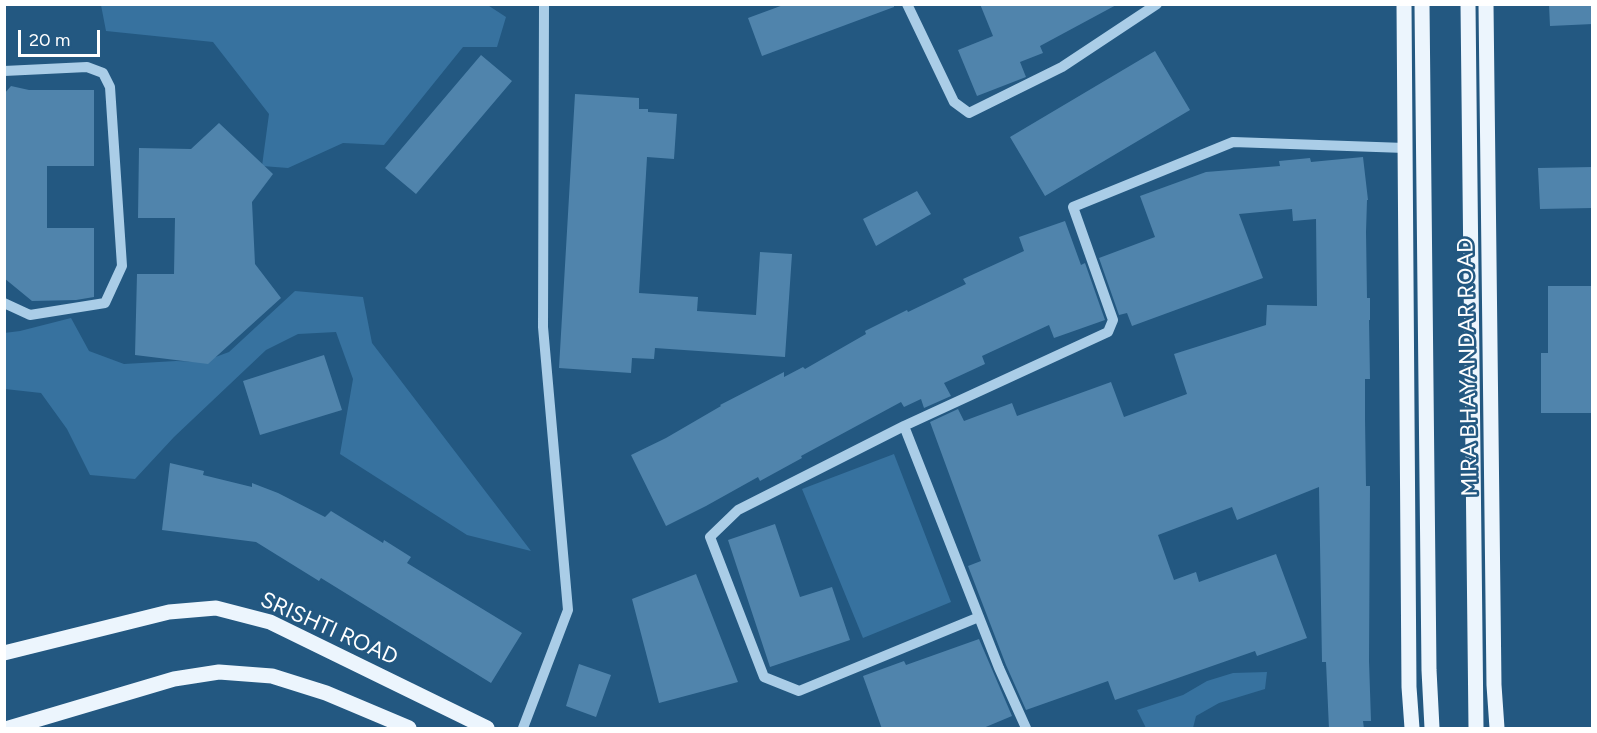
<!DOCTYPE html>
<style>
body{margin:0}
#map{position:relative;width:1597px;height:733px;overflow:hidden;background:#235881;font-family:Figtree,sans-serif}
canvas{display:block}
.frame{position:absolute;inset:0;border:6px solid #fff;pointer-events:none}
.scale{position:absolute;left:18px;top:30px;width:82px;height:27px;box-sizing:border-box;border:3px solid #fff;border-top:0;padding-left:8px;font-size:18px;line-height:21px;white-space:nowrap;color:#fff;-webkit-text-stroke:4px #235881;paint-order:stroke}
</style>
<div id="map">
<canvas width="1597" height="733"></canvas>
<div class="frame"></div>
<div class="scale">20 m</div>
</div>
<script>
const g = document.querySelector('canvas').getContext('2d');
g.lineJoin = 'round';
function fill(path, color) {
  g.fillStyle = color;
  g.fill(path, 'evenodd');
}
function toPath(rows) {
  const path = new Path2D();
  for (const r of rows) {
    path.moveTo(r[0], r[1]);
    for (let i = 2; i < r.length; i += 2) path.lineTo(r[i], r[i + 1]);
  }
  return path;
}
function strokePath(path, color, width, dash) {
  g.strokeStyle = color;
  g.lineWidth = width;
  g.lineCap = dash ? 'butt' : 'round';
  g.setLineDash(dash || []);
  g.stroke(path);
}
function drawText(font, color, halo, rows, align = 'center') {
  g.font = font + ' Figtree,sans-serif';
  g.lineWidth = 5;
  g.setLineDash([]);
  g.textBaseline = 'middle';
  g.strokeStyle = halo;
  g.fillStyle = color;
  for (const [text, x, y, turn = 0] of rows) {
    g.save();
    g.translate(x, y);
    g.rotate((+turn || 0) * Math.PI / 180);
    g.textAlign = isNaN(turn) ? turn : align;
    if (halo) g.strokeText(text, 0, 0);
    g.fillText(text, 0, 0);
    g.restore();
  }
}
const green = toPath([
 [486,4,506,17,497,47,463,47,384,145,343,143,288,168,262,166,269,114,213,42,106,31,101,5],
 [295,291,363,297,372,343,531,551,467,535,340,454,353,379,336,332,298,334,266,350,174,437,135,479,90,475,67,429,41,393,5,389,4,333,20,331,71,318,89,351,124,364,176,361,202,362,229,352],
 [894,454,951,602,863,638,802,489],
 [1267,672,1265,689,1219,703,1196,716,1193,728,1146,728,1137,710,1183,695,1207,681,1233,673]
]);
const building = toPath([
 [786,4,894,4,894,7,762,56,748,18],
 [980,4,1118,4,1040,46,1043,53,1020,62,1026,77,977,96,958,50,993,36],
 [1549,4,1593,4,1593,24,1550,26],
 [1155,51,1190,110,1045,196,1010,137],
 [481,55,512,81,416,194,385,168],
 [11,86,29,90,94,90,94,166,47,166,47,228,94,228,94,297,76,300,32,301,4,278,4,94],
 [575,94,639,98,639,109,648,109,648,112,677,114,674,159,647,157,639,293,698,297,697,311,756,315,760,252,792,254,785,357,655,348,654,359,632,358,631,373,559,368],
 [219,123,273,174,252,202,255,264,281,298,208,364,135,355,137,274,174,274,175,218,138,218,139,148,191,149],
 [1363,157,1368,200,1367,200,1366,232,1367,298,1370,298,1370,320,1369,320,1370,379,1365,379,1365,419,1366,486,1370,486,1369,661,1371,721,1363,721,1364,729,1329,729,1326,662,1322,662,1319,487,1237,520,1232,507,1158,535,1174,580,1196,572,1199,582,1276,554,1307,638,1257,656,1255,651,1115,700,1108,681,1026,710,1006,665,968,566,981,561,930,422,958,409,964,421,1012,403,1017,416,1111,382,1124,417,1187,394,1174,354,1266,325,1267,305,1317,306,1316,219,1293,221,1292,209,1239,214,1263,278,1132,326,1127,313,1119,315,1099,258,1155,237,1140,196,1206,172,1280,166,1279,161,1310,158,1311,162],
 [1593,167,1593,208,1540,209,1538,168],
 [917,191,931,214,876,246,863,219],
 [1065,221,1081,265,1085,263,1105,320,1054,338,1049,325,982,356,985,364,944,383,951,396,924,408,921,399,904,407,901,402,801,456,802,458,760,481,758,477,706,506,666,526,631,455,666,438,721,406,720,405,784,372,784,377,803,367,805,369,866,334,865,331,907,310,908,312,966,284,963,279,1024,251,1019,237],
 [1548,286,1593,286,1593,413,1541,413,1541,353,1548,353],
 [324,355,342,410,260,435,243,381],
 [170,463,204,471,203,475,252,487,252,483,278,493,325,517,331,511,383,543,384,540,411,557,407,563,522,633,491,683,321,578,319,581,256,542,162,530],
 [775,524,800,597,832,587,850,640,770,667,728,540],
 [696,574,738,682,659,703,632,599],
 [979,639,1012,716,981,729,882,729,863,676,904,661,906,665],
 [579,664,611,675,596,717,566,706]
]);
const minor = toPath([
 [907,4,954,102,969,113,1062,67,1157,4],
 [4,71,87,67,103,73,110,87,122,266,105,303,30,315,4,303],
 [904,426,999,668,1026,728],
 [979,617,799,691,764,677,710,537,738,510,904,426,1108,332,1113,320,1073,207,1233,142,1405,148],
 [523,728,568,610,543,327,544,4]
]);
const major = toPath([
 [1404,4,1409,687,1412,728],
 [1422,4,1429,670,1432,728],
 [1468,4,1476,728],
 [1486,4,1494,685,1497,728],
 [4,653,169,612,216,608,270,622,487,728],
 [9,728,174,679,219,672,272,676,326,693,409,728]
]);
const streetNames = [
 ["MIRA BHAYANDAR ROAD",1468,367,-91],
 ["SRISHTI ROAD",329,629,24]
];
fill(green, '#37729f');
fill(building, '#5084ac');
strokePath(minor, '#aacde7', 10);
strokePath(major, '#ecf5fd', 15);
drawText('22px', '#fff', '#235881', streetNames);
</script>
